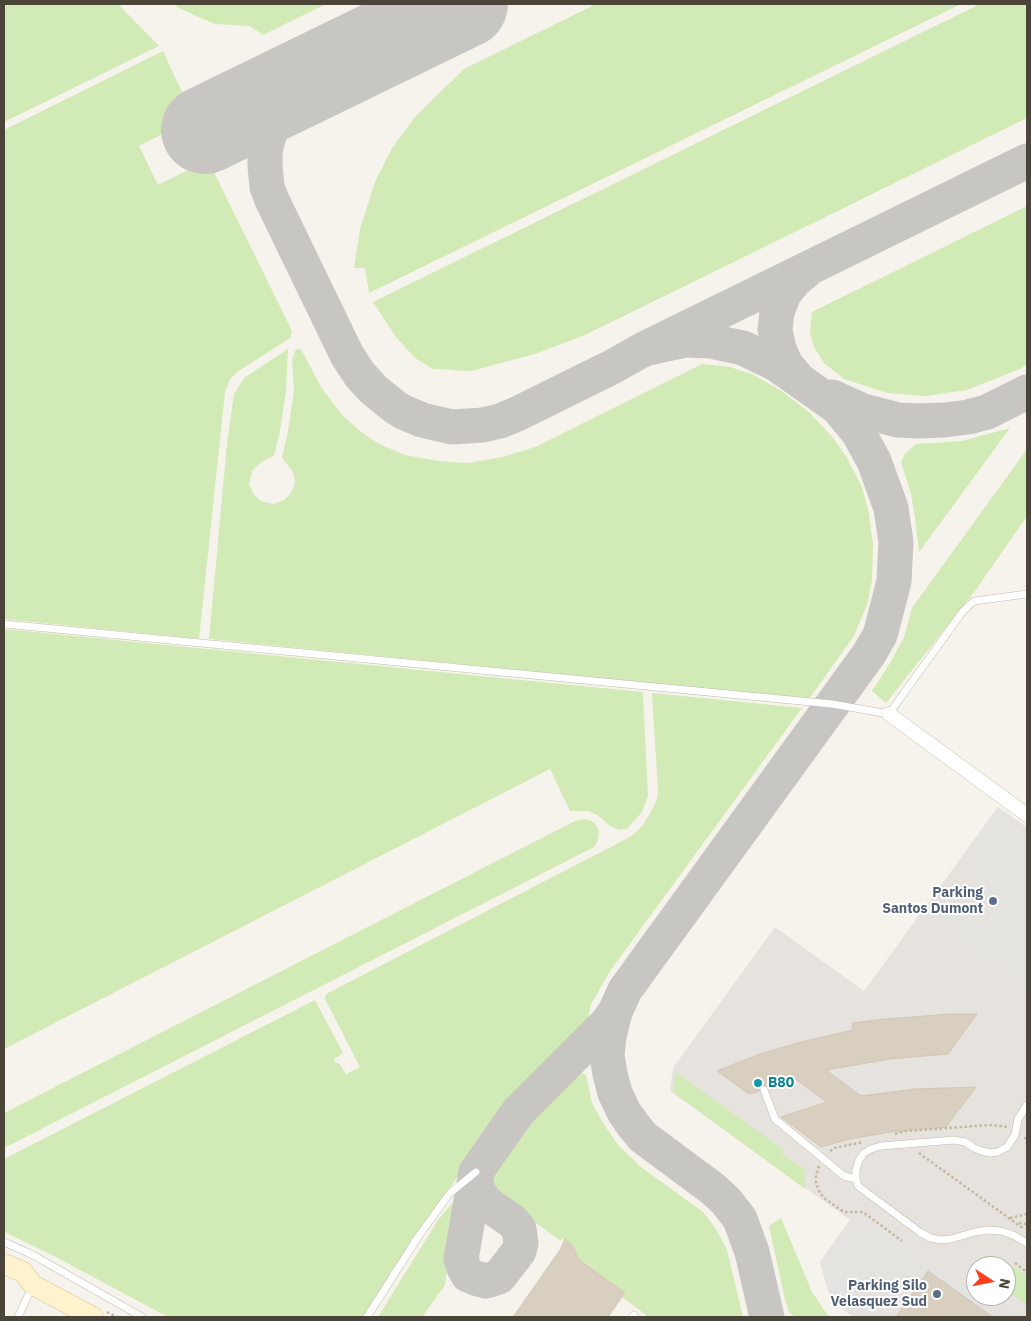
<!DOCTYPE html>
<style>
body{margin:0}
#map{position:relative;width:1031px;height:1321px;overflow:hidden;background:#f6f3ec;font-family:"IBM Plex Sans",sans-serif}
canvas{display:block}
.frame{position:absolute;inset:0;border:5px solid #4b4439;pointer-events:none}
.north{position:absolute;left:966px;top:1256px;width:50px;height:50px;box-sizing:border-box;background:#fff;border:1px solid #b7b4b0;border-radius:50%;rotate:101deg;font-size:14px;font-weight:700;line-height:20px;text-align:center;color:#4b4439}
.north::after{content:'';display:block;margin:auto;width:18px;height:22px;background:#fc3f1d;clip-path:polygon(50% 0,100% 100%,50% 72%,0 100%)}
</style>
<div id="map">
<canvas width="1031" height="1321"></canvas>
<div class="frame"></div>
<div class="north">N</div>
</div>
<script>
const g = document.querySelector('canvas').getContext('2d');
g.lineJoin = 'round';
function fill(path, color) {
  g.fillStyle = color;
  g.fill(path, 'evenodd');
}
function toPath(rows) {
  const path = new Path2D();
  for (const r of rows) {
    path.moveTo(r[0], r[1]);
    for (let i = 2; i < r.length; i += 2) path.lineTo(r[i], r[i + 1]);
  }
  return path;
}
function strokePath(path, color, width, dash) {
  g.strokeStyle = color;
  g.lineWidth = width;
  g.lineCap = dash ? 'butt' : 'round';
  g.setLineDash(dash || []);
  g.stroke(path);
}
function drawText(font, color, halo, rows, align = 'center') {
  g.font = font + ' "IBM Plex Sans",sans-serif';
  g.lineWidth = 4;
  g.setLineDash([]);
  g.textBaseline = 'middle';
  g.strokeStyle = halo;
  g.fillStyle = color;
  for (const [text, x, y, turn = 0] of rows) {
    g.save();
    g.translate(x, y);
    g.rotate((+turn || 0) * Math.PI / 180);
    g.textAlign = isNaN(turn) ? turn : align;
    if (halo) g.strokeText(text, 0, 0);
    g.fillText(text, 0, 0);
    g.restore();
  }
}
const industrial = toPath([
 [998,807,1027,828,1027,1317,853,1317,831,1301,820,1262,850,1220,670,1091,673,1068,775,927,864,991],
 [976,1266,1006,1266,1006,1296,976,1296]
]);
const green = toPath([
 [4,4,118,4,159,46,4,122],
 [174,4,326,4,263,35,250,26,215,24,196,16,177,7],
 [596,4,961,4,369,293,365,268,354,268,360,229,375,182,392,148,415,117,464,69],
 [980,4,1027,4,1027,118,585,335,535,354,471,371,433,369,415,358,396,337,373,302],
 [163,51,194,118,139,146,158,185,208,160,292,331,290,338,237,372,230,379,225,392,199,639,4,619,4,130],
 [1027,206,1027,364,1020,369,967,390,925,396,887,393,844,379,824,363,814,347,810,332,812,312],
 [288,349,286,391,280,431,274,456,261,462,252,471,249,484,254,495,261,501,273,504,284,500,291,493,295,483,293,472,282,458,288,431,294,390,292,360,295,351,297,349,300,349,302,351,321,387,342,415,360,431,379,444,405,455,439,461,468,463,503,457,535,447,702,364,730,367,754,375,783,392,810,413,834,439,847,458,862,487,869,514,873,545,872,580,867,605,854,636,809,699,209,639,227,443,234,394,244,378],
 [1010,428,919,552,915,518,911,494,901,462,905,454,916,444,962,441],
 [1027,449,1027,516,975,591,886,703,872,691,890,663,904,637,912,608],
 [4,629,643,692,648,796,642,812,627,829,619,830,610,826,598,815,588,811,570,811,550,769,4,1049],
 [652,693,802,708,610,971,591,1004,587,1026,506,1109,414,1238,364,1317,168,1317,50,1254,4,1232,4,1159,315,1000,343,1053,334,1059,335,1063,339,1063,346,1074,360,1067,325,999,326,994,630,837,642,826,650,814,657,799,658,790],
 [586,819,595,823,599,831,598,840,594,847,4,1148,4,1113,575,821],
 [577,1072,582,1073,586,1075,592,1103,603,1123,618,1145,641,1167,703,1212,716,1229,727,1250,743,1317,645,1317,646,1315,622,1297,625,1293,578,1259,573,1246,565,1239,559,1240,495,1193,489,1183,490,1174,495,1165,528,1121],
 [675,1072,784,1150,782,1154,804,1169,805,1189,674,1093],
 [456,1199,445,1285,422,1317,378,1317,438,1220],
 [781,1218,812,1292,829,1317,795,1317,789,1312,785,1300,769,1226],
 [1013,1266,1027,1276,1027,1305,1006,1290,1006,1275]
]);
const parking = toPath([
 [998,807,1027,828,1027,995,940,928,979,874,959,861],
 [864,1216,958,1283,974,1283,976,1285,976,1296,990,1296,1017,1317,853,1317,831,1301,820,1262,850,1220]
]);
const taxiway = toPath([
 [280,94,265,151,265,166,267,187,272,200,347,355,360,375,374,390,395,407,403,412,422,420,452,427,483,425,500,421,517,414,612,367,644,349,1027,161],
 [644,349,686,340,710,341,743,348,776,364,837,407,858,432,874,461,891,508,896,542,894,581,888,605,880,635,869,654,625,990,615,1012,609,1036,607,1055,610,1074,615,1093,624,1112,633,1125,643,1137,713,1189,726,1201,740,1219,752,1252,767,1317],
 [798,379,786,365,779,349,775,330,777,312,784,294,795,280,805,272],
 [832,397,863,411,898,420,917,421,945,420,968,417,987,412,1027,392],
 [476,1172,476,1185,480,1194,486,1203,512,1221,519,1229,521,1243,519,1251,499,1277,486,1281,475,1278,468,1275,464,1268,461,1259,476,1172,518,1112,606,1024,615,1012]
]);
const runway = toPath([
 [205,130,464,4]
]);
const building = toPath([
 [950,1014,977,1014,948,1054,890,1059,826,1070,861,1096,915,1089,976,1087,946,1127,890,1132,850,1139,821,1147,781,1117,827,1102,794,1078,768,1087,765,1085,763,1085,760,1087,759,1091,749,1094,717,1071,760,1054,801,1042,853,1030,852,1023,885,1019,950,1014],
 [565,1239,573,1246,578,1259,625,1293,622,1297,608,1317,513,1317,560,1250,565,1239],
 [928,1271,993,1317,896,1317,928,1271]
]);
const path = toPath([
 [895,1134,906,1131,990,1125,1008,1127],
 [1025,1137,1027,1144],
 [830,1151,835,1148,863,1142],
 [919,1153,1024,1229],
 [819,1166,816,1175,816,1183,819,1191,824,1198,844,1212,863,1212,902,1241],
 [1010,1218,1027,1214],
 [1019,1223,1027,1224],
 [1015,1263,1027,1272],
 [107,1312,117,1317]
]);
const lane = toPath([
 [4,624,832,704,889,714,963,611,974,601,1027,594],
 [764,1090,775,1119,844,1176,856,1179],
 [1027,1105,1018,1119,1015,1135,1007,1147,998,1152,990,1153,982,1151,974,1148,965,1142,954,1140,881,1146,871,1149,864,1153,859,1160,856,1170,856,1179,858,1186,921,1233,931,1238,941,1240,951,1239,975,1232,988,1230,1001,1231,1013,1235,1027,1243],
 [4,1242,33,1255,142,1317],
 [18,1317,32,1287],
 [367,1317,418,1237,450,1193,476,1172],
 [632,1317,634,1315]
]);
const street = toPath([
 [889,714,1027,815]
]);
const secondary = toPath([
 [4,1264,23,1272,33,1285,93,1317]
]);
const markers = [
 [993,901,5,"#5c6f8a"],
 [758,1083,5,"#0f9aa8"],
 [937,1294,5,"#5c6f8a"]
];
const serviceNames = [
 ["Parking",983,893],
 ["Santos Dumont",983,909],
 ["Parking Silo",927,1286],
 ["Velasquez Sud",927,1302]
];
const cultureNames = [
 ["B80",768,1083]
];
fill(industrial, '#e6e2dd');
fill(green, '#d2eab5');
fill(parking, '#e5e3e0');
strokePath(taxiway, '#c8c6c3', 35);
strokePath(runway, '#c8c6c3', 88);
fill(building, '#d8cfc1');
strokePath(building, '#d3c7b4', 1);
strokePath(lane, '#c2bbae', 8);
strokePath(street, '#c2bbae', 15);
strokePath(secondary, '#d6c79b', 21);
strokePath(path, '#c4b79f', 2.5, [2.5, 2.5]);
strokePath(lane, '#fff', 7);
strokePath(street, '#fff', 14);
strokePath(secondary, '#fff3cd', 20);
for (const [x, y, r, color] of markers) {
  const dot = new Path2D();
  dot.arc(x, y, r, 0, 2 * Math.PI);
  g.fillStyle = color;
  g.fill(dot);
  strokePath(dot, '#fff', 2);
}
drawText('bold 14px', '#4e5e75', '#fff', serviceNames, 'right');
drawText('bold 14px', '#0d838f', '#fff', cultureNames, 'left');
</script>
